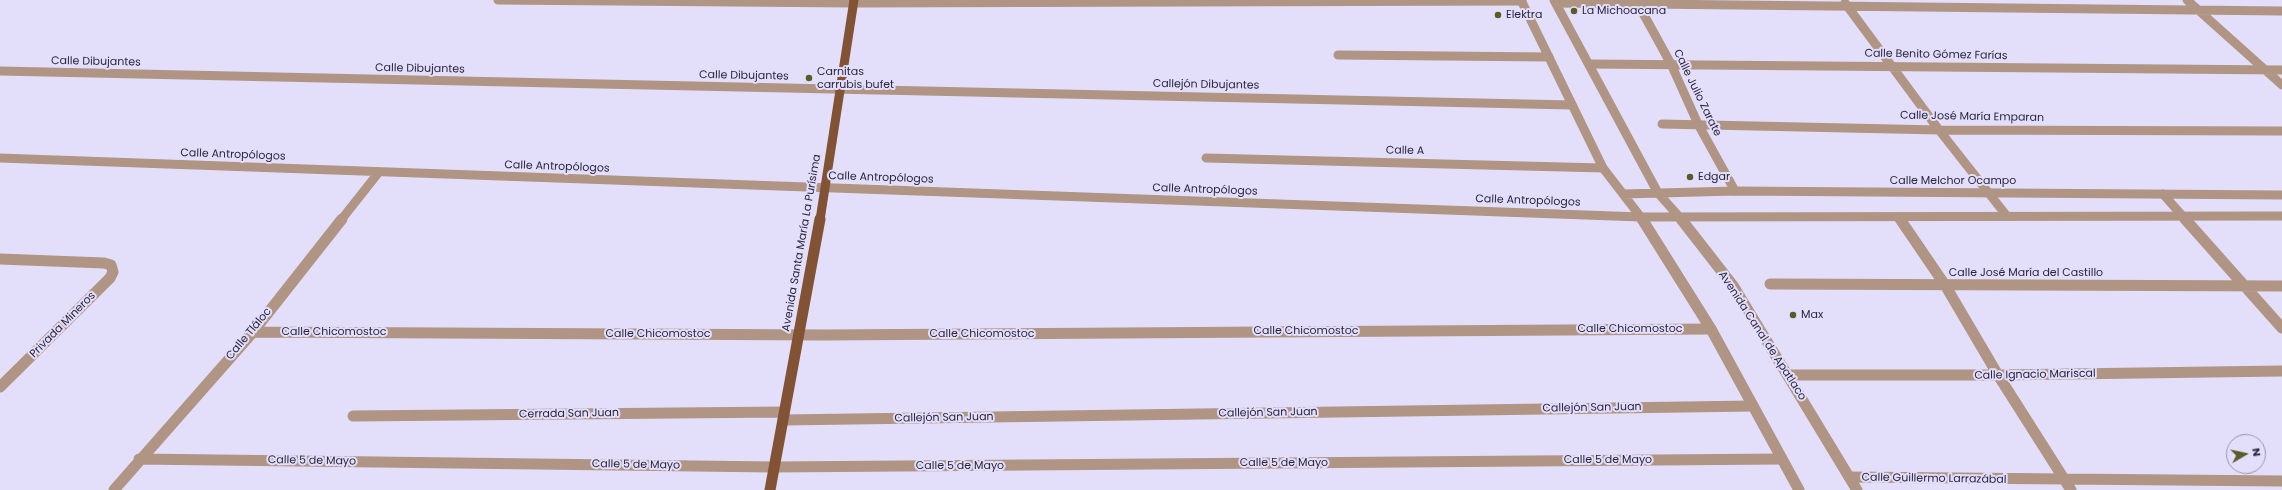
<!DOCTYPE html>
<meta charset="utf-8">
<style>
body{margin:0}
#map{position:relative;width:2282px;height:490px;overflow:hidden;background:#e3dffa;font-family:Poppins,sans-serif}
canvas{display:block}
.north{position:absolute;left:2226px;top:434px;width:40px;height:40px;box-sizing:border-box;background:#e3dffa;border:1px solid #9995af;border-radius:50%;rotate:81deg;font-size:11px;font-weight:700;line-height:16px;text-align:center;color:#2a253e}
.north::after{content:'';display:block;margin:auto;width:14px;height:18px;background:#595c29;clip-path:polygon(50% 0,100% 100%,50% 72%,0 100%)}
</style>
<div id="map">
<canvas width="2282" height="490"></canvas>
<div class="north">N</div>
</div>
<script>
const g = document.querySelector('canvas').getContext('2d');
g.lineJoin = 'round';
function toPath(rows) {
  const path = new Path2D();
  for (const r of rows) {
    path.moveTo(r[0], r[1]);
    for (let i = 2; i < r.length; i += 2) path.lineTo(r[i], r[i + 1]);
  }
  return path;
}
function strokePath(path, color, width, dash) {
  g.strokeStyle = color;
  g.lineWidth = width;
  g.lineCap = dash ? 'butt' : 'round';
  g.setLineDash(dash || []);
  g.stroke(path);
}
function drawText(font, color, halo, rows, align = 'center') {
  g.font = font + ' Poppins,sans-serif';
  g.lineWidth = 4;
  g.setLineDash([]);
  g.textBaseline = 'middle';
  g.strokeStyle = halo;
  g.fillStyle = color;
  for (const [text, x, y, turn = 0] of rows) {
    g.save();
    g.translate(x, y);
    g.rotate((+turn || 0) * Math.PI / 180);
    g.textAlign = isNaN(turn) ? turn : align;
    if (halo) g.strokeText(text, 0, 0);
    g.fillText(text, 0, 0);
    g.restore();
  }
}
const minorFar1 = toPath([
 [498,0,854,3,1522,1],
 [2187,0,2282,85],
 [1556,3,2282,11],
 [1845,3,1939,130,2006,215],
 [1638,4,1671,64,1698,124,1735,191],
 [1338,55,1549,57],
 [1590,64,2282,70],
 [0,71,1572,105],
 [1662,124,1939,130,2282,131],
 [0,158,1641,217],
 [1206,158,1603,168],
 [2163,194,2186,220],
 [1899,217,1901,220],
 [341,220,379,172]
]);
const minor = toPath([
 [1900,219,1945,285,1998,375,2071,490],
 [2185,219,2282,328],
 [0,259,104,263,111,265,113,272,110,278,0,387],
 [1770,284,2282,286],
 [253,332,825,335,1711,329],
 [1789,375,1998,375,2282,371],
 [353,416,784,412],
 [783,420,1753,406],
 [139,459,774,467,1782,459],
 [1849,477,2282,481],
 [114,490,253,332,342,219]
]);
const tertiaryFar1 = toPath([
 [1521,0,1603,168,1643,220],
 [1554,0,1658,193,1682,220],
 [1623,194,1735,191,2282,195],
 [1641,217,2282,216]
]);
const tertiary = toPath([
 [1642,219,1711,329,1799,490],
 [1681,219,1734,287,1857,490]
]);
const primaryFar1 = toPath([
 [820,220,854,0]
]);
const primary = toPath([
 [770,490,820,219]
]);
const markers = [
 [1574,11,4,"#595c29"],
 [1498,15,4,"#595c29"],
 [809,78,4,"#595c29"],
 [1690,177,4,"#595c29"],
 [1793,315,4,"#595c29"]
];
const poiNames = [
 ["La Michoacana",1582,11],
 ["Elektra",1506,15],
 ["Carnitas",817,72],
 ["carrubis bufet",817,85],
 ["Edgar",1698,177],
 ["Max",1801,315]
];
const streetNames = [
 ["Calle Benito Gómez Farías",1936,55,1],
 ["Calle Dibujantes",96,62,1],
 ["Calle Dibujantes",420,69,1],
 ["Calle Dibujantes",744,76,1],
 ["Callejón Dibujantes",1206,85,1],
 ["Calle Julio Zarate",1697,93,64],
 ["Calle José María Emparan",1972,117,1],
 ["Calle A",1405,151,1],
 ["Calle Antropólogos",233,155,2],
 ["Calle Antropólogos",557,167,2],
 ["Calle Antropólogos",881,178,2],
 ["Calle Melchor Ocampo",1953,181],
 ["Calle Antropólogos",1205,190,2],
 ["Calle Antropólogos",1528,201,2],
 ["Avenida Santa María La Purísima",802,243,-80],
 ["Calle José María del Castillo",2026,273],
 ["Privada Mineros",63,325,-45],
 ["Calle Chicomostoc",1630,329],
 ["Calle Chicomostoc",1306,331],
 ["Calle Chicomostoc",334,332],
 ["Calle Tláloc",249,334,-50],
 ["Calle Chicomostoc",658,334],
 ["Calle Chicomostoc",982,334],
 ["Avenida Canal de Apatlaco",1762,336,57],
 ["Calle Ignacio Mariscal",2035,375,-1],
 ["Callejón San Juan",1592,408,-1],
 ["Callejón San Juan",1268,413,-1],
 ["Cerrada San Juan",569,414,-1],
 ["Callejón San Juan",944,418,-1],
 ["Calle 5 de Mayo",1608,460],
 ["Calle 5 de Mayo",312,461,1],
 ["Calle 5 de Mayo",1284,463],
 ["Calle 5 de Mayo",636,465,1],
 ["Calle 5 de Mayo",960,466],
 ["Calle Guillermo Larrazábal",1934,479,1]
];
strokePath(minorFar1, '#b09484', 9);
strokePath(minor, '#b09484', 11);
strokePath(tertiaryFar1, '#b09484', 9);
strokePath(tertiary, '#b09484', 11);
strokePath(primaryFar1, '#815234', 9);
strokePath(primary, '#815234', 11);
for (const [x, y, r, color] of markers) {
  const dot = new Path2D();
  dot.arc(x, y, r, 0, 2 * Math.PI);
  g.fillStyle = color;
  g.fill(dot);
  strokePath(dot, '#e3dffa', 1.5);
}
drawText('11px', '#2a253e', '#e3dffa', poiNames, 'left');
drawText('11px', '#2a253e', '#e3dffa', streetNames);
</script>
